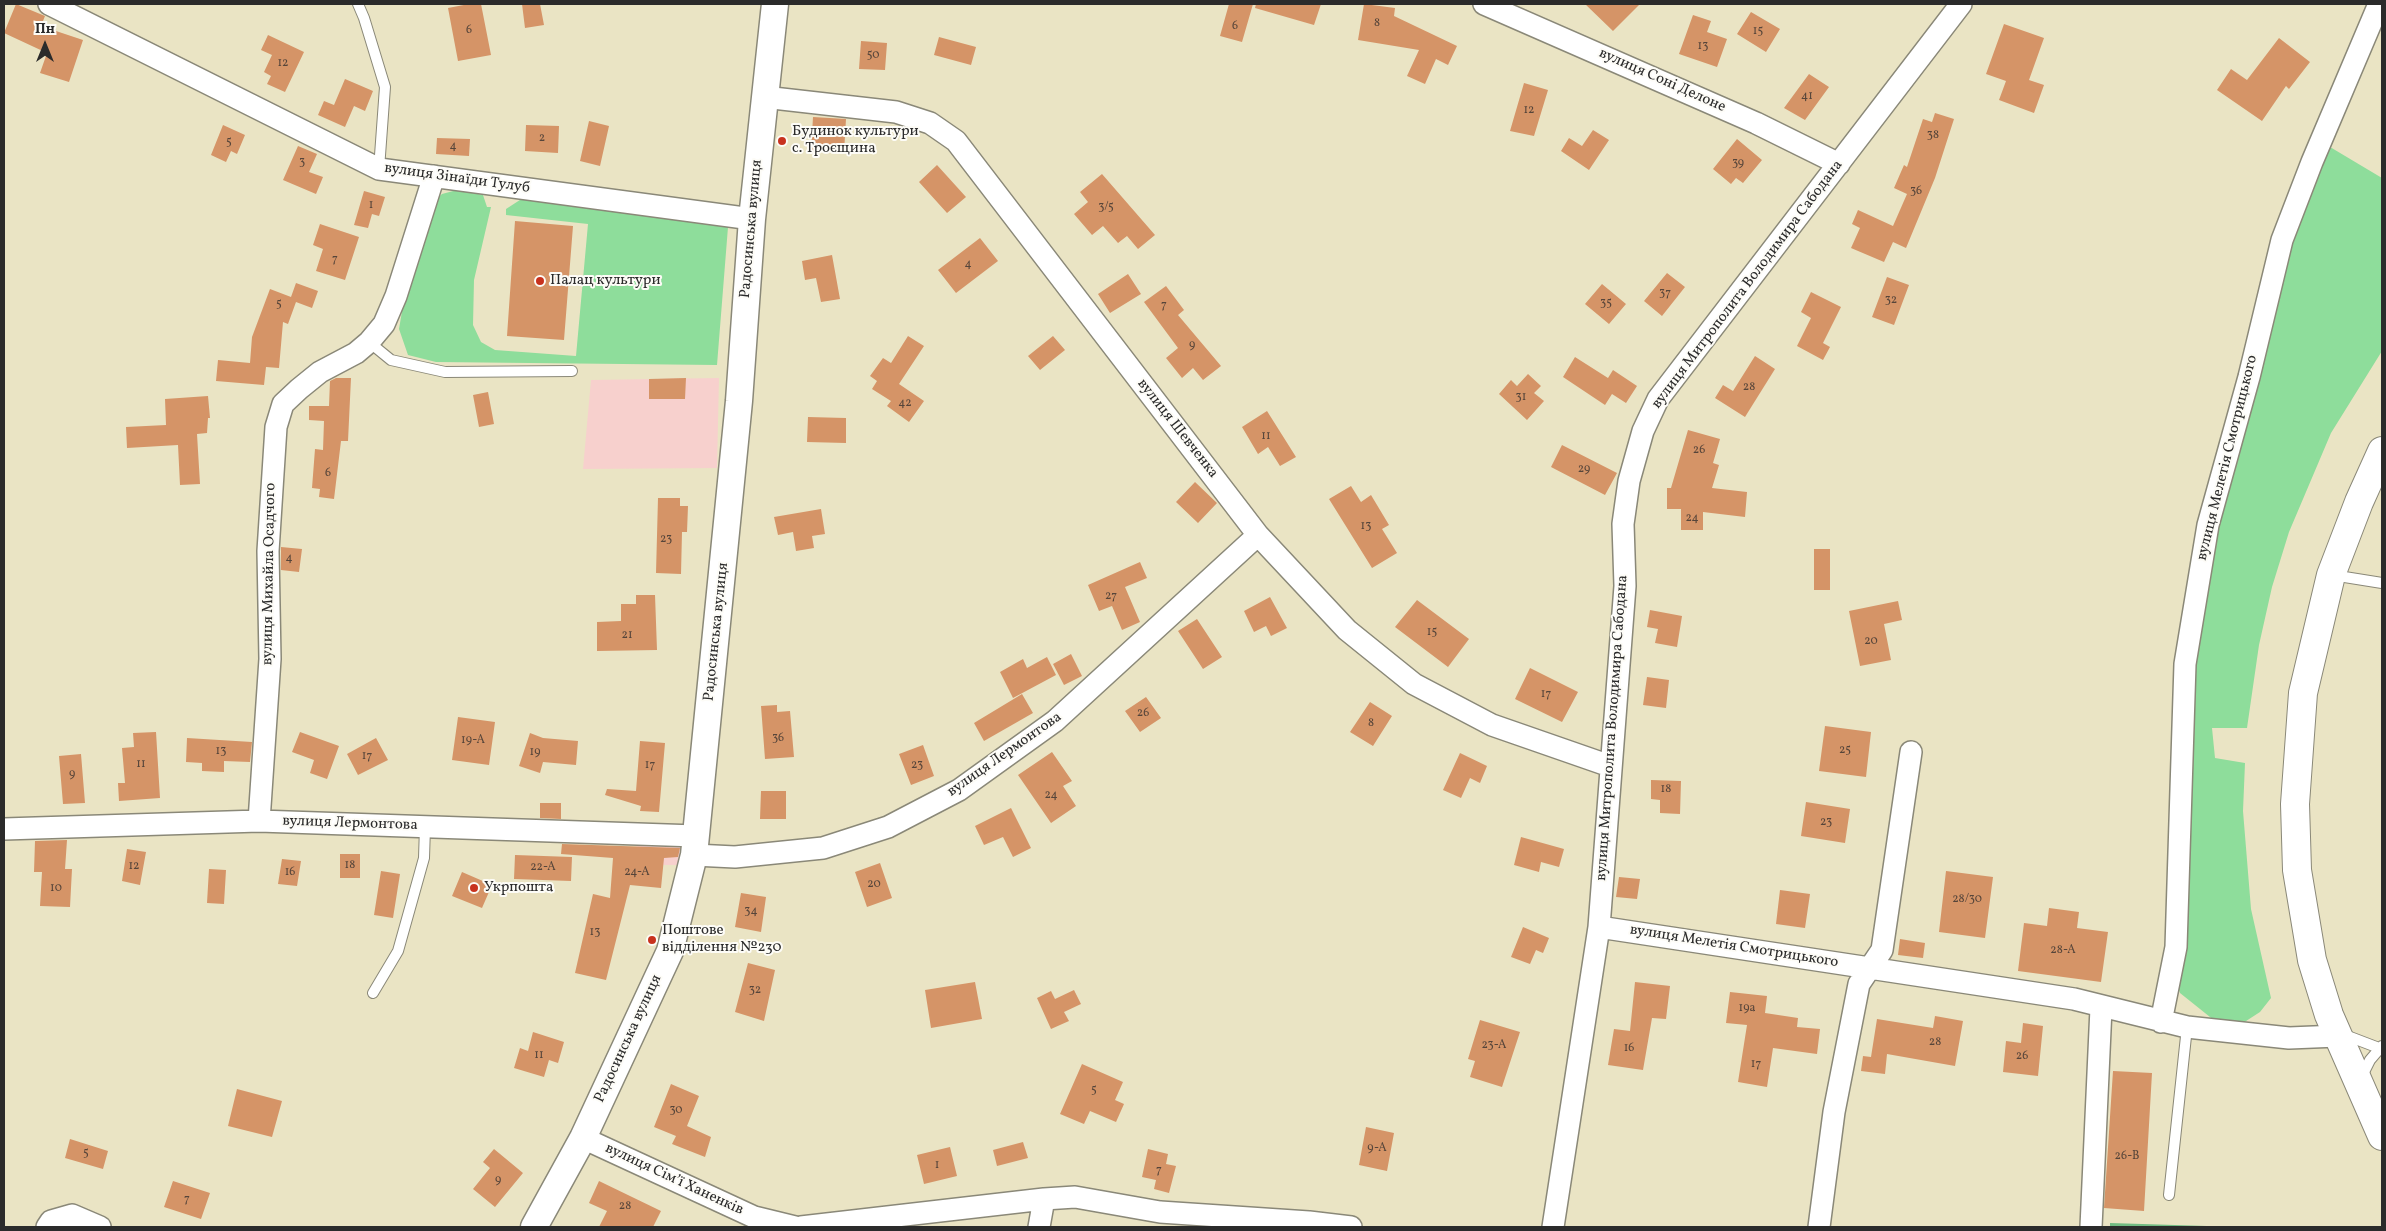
<!DOCTYPE html>
<meta charset="utf-8">
<style>
body{margin:0}
#map{position:relative;width:2386px;height:1231px;overflow:hidden;background:#eae4c4;font-family:Vollkorn,serif}
canvas{display:block}
.frame{position:absolute;inset:0;border:5px solid #2b2b2b;pointer-events:none}
.north{position:absolute;left:20px;top:20px;width:50px;height:50px;-webkit-text-stroke:4px #fdfcf7;paint-order:stroke;rotate:0deg;font-size:14px;font-weight:700;line-height:20px;text-align:center;color:#2b2b2b}
.north::after{content:'';display:block;margin:auto;width:18px;height:22px;background:#2b2b2b;clip-path:polygon(50% 0,100% 100%,50% 72%,0 100%)}
</style>
<div id="map">
<canvas width="2386" height="1231"></canvas>
<div class="frame"></div>
<div class="north">Пн</div>
</div>
<script>
const g = document.querySelector('canvas').getContext('2d');
g.lineJoin = 'round';
function fill(path, color) {
  g.fillStyle = color;
  g.fill(path, 'evenodd');
}
function toPath(rows) {
  const path = new Path2D();
  for (const r of rows) {
    path.moveTo(r[0], r[1]);
    for (let i = 2; i < r.length; i += 2) path.lineTo(r[i], r[i + 1]);
  }
  return path;
}
function strokePath(path, color, width, dash) {
  g.strokeStyle = color;
  g.lineWidth = width;
  g.lineCap = dash ? 'butt' : 'round';
  g.setLineDash(dash || []);
  g.stroke(path);
}
function drawText(font, color, halo, rows, align = 'center') {
  g.font = font + ' Vollkorn,serif';
  g.lineWidth = 4;
  g.setLineDash([]);
  g.textBaseline = 'middle';
  g.strokeStyle = halo;
  g.fillStyle = color;
  for (const [text, x, y, turn = 0] of rows) {
    g.save();
    g.translate(x, y);
    g.rotate((+turn || 0) * Math.PI / 180);
    g.textAlign = isNaN(turn) ? turn : align;
    if (halo) g.strokeText(text, 0, 0);
    g.fillText(text, 0, 0);
    g.restore();
  }
}
const built = toPath([
 [719,378,717,468,583,469,591,380],
 [636,842,684,842,683,865,639,865]
]);
const green = toPath([
 [2325,144,2382,178,2382,351,2331,433,2289,532,2272,587,2259,645,2247,728,2212,728,2215,758,2245,763,2243,811,2251,909,2271,998,2260,1012,2243,1023,2215,1021,2180,993,2176,980,2190,663,2213,527,2287,243],
 [457,190,483,195,487,207,491,207,474,280,473,325,481,342,495,350,576,356,588,224,506,215,506,209,523,198,728,227,717,365,436,362,408,355,399,329,409,270,431,204,442,194]
]);
const forest = toPath([
 [2110,1223,2239,1227,2110,1227]
]);
const building = toPath([
 [16,4,45,16,41,26,83,40,69,82,40,73,47,53,4,33],
 [469,4,481,4,491,55,458,61,448,8],
 [522,4,540,4,544,25,525,28],
 [1229,4,1253,4,1242,42,1220,36],
 [1256,4,1321,4,1314,25,1255,8],
 [1364,4,1395,8,1394,16,1457,46,1448,65,1436,59,1425,84,1407,76,1419,50,1358,40],
 [1585,4,1640,4,1613,31],
 [1751,12,1780,29,1766,52,1737,34],
 [1693,15,1711,21,1707,32,1727,39,1717,67,1679,54],
 [2004,24,2044,38,2029,80,2044,85,2034,113,1999,100,2006,81,1986,74],
 [268,35,304,52,285,92,267,84,271,76,264,72,272,55,261,50],
 [939,37,976,47,971,65,934,55],
 [2279,38,2310,62,2289,89,2286,86,2262,121,2217,90,2231,69,2247,80],
 [861,41,887,43,885,70,859,69],
 [1809,74,1829,87,1805,120,1784,108],
 [345,79,373,91,365,111,354,106,345,127,318,115,324,101,334,105],
 [1524,83,1548,90,1534,136,1510,131],
 [1935,113,1954,119,1935,178,1906,248,1893,242,1884,262,1851,248,1860,228,1852,224,1858,210,1893,226,1907,194,1894,188,1904,165,1907,167,1923,119,1932,122],
 [813,117,846,119,844,153,811,151],
 [589,121,609,126,600,166,580,161],
 [223,125,245,135,237,154,231,151,226,162,211,155],
 [526,125,559,126,558,153,525,151],
 [1593,130,1609,140,1589,170,1561,151,1569,138,1582,146],
 [437,138,470,139,469,156,436,154],
 [1737,139,1762,160,1743,183,1736,178,1731,184,1713,169],
 [298,146,317,154,309,172,323,177,316,194,283,180],
 [937,165,966,197,947,213,919,182],
 [1102,174,1155,235,1138,249,1127,236,1118,243,1103,226,1092,235,1074,214,1088,202,1080,192],
 [364,191,385,197,379,216,372,214,368,228,354,225],
 [515,221,573,226,564,340,507,336],
 [320,224,359,237,345,280,316,271,323,249,313,245],
 [980,238,998,261,956,293,938,270],
 [832,255,840,299,821,302,816,278,805,280,802,261],
 [1667,273,1685,287,1662,316,1644,301],
 [1128,274,1141,294,1110,313,1098,294],
 [1887,277,1909,285,1894,325,1872,317],
 [296,283,318,291,312,308,296,302,288,324,283,322,279,368,266,367,264,385,216,381,218,360,250,363,252,337,270,289,291,297],
 [1602,284,1626,304,1609,324,1585,304],
 [1166,286,1184,310,1178,315,1221,366,1203,380,1193,368,1182,378,1166,358,1178,348,1144,302],
 [1811,292,1841,307,1823,343,1830,347,1823,360,1797,346,1811,318,1801,312],
 [908,336,924,346,899,384,924,401,909,422,887,406,891,401,872,389,877,381,870,376,883,358,891,363],
 [1053,336,1065,350,1040,370,1028,356],
 [1755,356,1775,369,1745,417,1715,398,1723,385,1733,391],
 [1575,357,1608,378,1613,370,1637,386,1626,403,1612,394,1605,405,1563,377],
 [1528,374,1541,386,1534,393,1544,401,1527,420,1499,394,1511,380,1517,386],
 [336,378,351,378,348,441,341,441,334,499,319,497,320,489,312,488,315,449,323,450,324,421,309,420,309,406,329,406,330,381],
 [686,378,685,399,649,399,649,379],
 [488,392,494,424,479,427,473,395],
 [208,396,210,418,208,418,207,433,197,434,200,484,180,485,178,445,127,448,126,427,166,425,165,399],
 [1267,411,1296,457,1280,466,1268,447,1258,454,1242,427],
 [808,417,846,418,846,443,807,442],
 [1688,430,1720,439,1713,463,1719,465,1712,488,1747,492,1745,517,1703,512,1703,530,1681,530,1681,509,1667,509,1667,488,1671,488],
 [1562,445,1617,473,1605,495,1551,467],
 [1195,482,1217,503,1198,523,1176,502],
 [1351,486,1361,502,1371,495,1389,525,1382,529,1397,553,1372,568,1329,499],
 [658,498,680,498,680,506,688,506,687,532,682,532,681,574,656,573],
 [821,509,825,534,812,536,814,548,796,551,793,532,778,535,774,517],
 [281,547,302,549,299,572,281,570],
 [1814,549,1830,549,1830,590,1814,590],
 [1140,562,1147,578,1125,587,1140,622,1122,630,1112,606,1099,611,1088,585],
 [636,595,655,595,657,650,597,651,597,622,621,621,621,604,636,604],
 [1270,597,1287,628,1271,636,1266,626,1254,632,1244,611],
 [1417,600,1469,639,1448,667,1395,627],
 [1898,601,1902,620,1884,624,1891,660,1860,666,1849,611],
 [1650,610,1682,616,1677,647,1655,643,1658,629,1647,627],
 [1197,619,1222,657,1203,669,1178,631],
 [1071,654,1082,676,1064,685,1053,664],
 [1047,657,1056,675,1013,698,1000,672,1023,659,1027,668],
 [1530,668,1578,692,1562,722,1515,699],
 [1647,677,1669,680,1666,708,1643,705],
 [1022,694,1033,713,984,741,974,723],
 [1146,697,1161,718,1140,732,1125,711],
 [1370,702,1392,716,1373,746,1350,732],
 [777,705,777,712,790,711,794,757,765,759,761,706],
 [458,717,495,722,489,765,452,760],
 [1825,726,1871,732,1866,777,1819,771],
 [156,732,160,798,119,801,118,783,125,783,122,748,134,747,133,733],
 [300,732,339,746,327,779,310,773,314,760,292,752],
 [530,733,543,738,578,741,576,765,543,762,540,773,519,766],
 [187,738,252,742,250,762,224,761,224,772,202,771,202,763,186,762],
 [376,738,388,760,358,775,347,754],
 [640,741,665,743,659,812,640,811,641,806,605,795,607,789,636,791],
 [923,745,934,776,911,785,899,754],
 [1052,752,1072,781,1063,786,1076,806,1051,823,1018,775],
 [1460,753,1487,766,1480,783,1470,778,1461,798,1443,790],
 [81,754,85,803,63,804,59,756],
 [1651,780,1681,781,1680,814,1660,813,1660,800,1651,799],
 [761,791,786,791,786,819,760,819],
 [1806,802,1850,809,1845,843,1801,836],
 [540,803,561,803,561,819,540,818],
 [1011,808,1031,848,1013,857,1003,837,984,845,975,826],
 [1521,837,1564,849,1559,867,1541,862,1539,872,1514,865],
 [67,840,65,869,72,869,70,907,40,906,42,872,34,872,35,841],
 [562,844,680,848,678,857,664,858,661,888,630,885,606,980,575,973,593,894,610,898,613,858,561,854],
 [127,849,146,852,140,885,122,881],
 [340,854,360,854,360,878,340,878],
 [515,855,572,857,571,881,514,879],
 [282,859,301,861,297,886,278,884],
 [880,863,892,898,867,907,855,872],
 [209,869,226,870,224,904,207,903],
 [381,871,400,874,393,918,374,915],
 [1946,871,1993,877,1985,938,1939,932],
 [462,872,492,885,482,908,452,896],
 [1619,877,1640,879,1637,899,1616,897],
 [1780,890,1810,894,1805,928,1776,924],
 [741,893,766,897,761,932,735,927],
 [2049,908,2079,912,2077,928,2108,932,2101,982,2018,971,2024,923,2047,926],
 [1523,927,1549,938,1543,953,1536,950,1530,964,1511,957],
 [1900,939,1925,943,1923,958,1898,955],
 [748,963,775,970,764,1021,735,1012],
 [975,982,982,1019,931,1028,925,990],
 [1635,982,1670,986,1666,1019,1652,1018,1643,1070,1608,1065,1614,1029,1630,1031],
 [1074,990,1081,1004,1064,1012,1069,1021,1051,1029,1037,998,1051,991,1055,999],
 [1730,992,1767,996,1765,1013,1798,1018,1797,1027,1820,1029,1817,1054,1773,1048,1767,1087,1738,1082,1747,1025,1726,1023],
 [1935,1016,1963,1021,1955,1066,1887,1054,1885,1074,1861,1071,1863,1056,1871,1057,1877,1019,1933,1028],
 [1480,1020,1520,1032,1502,1087,1470,1077,1475,1061,1468,1059],
 [2023,1023,2043,1026,2038,1076,2003,1072,2006,1041,2021,1043],
 [533,1032,564,1042,558,1063,549,1060,544,1077,514,1068,520,1048,528,1051],
 [1082,1064,1123,1082,1115,1100,1124,1104,1116,1122,1090,1111,1084,1124,1060,1114],
 [2113,1071,2152,1073,2144,1211,2104,1208],
 [671,1084,699,1096,687,1126,711,1137,705,1157,672,1144,676,1136,654,1127],
 [237,1089,282,1101,272,1137,228,1126],
 [1366,1127,1394,1133,1387,1171,1359,1165],
 [70,1139,108,1151,103,1169,65,1158],
 [1023,1142,1028,1158,997,1166,993,1150],
 [950,1147,957,1176,924,1184,917,1155],
 [494,1149,523,1173,495,1207,473,1189,490,1168,483,1162],
 [1148,1149,1168,1154,1166,1164,1176,1166,1169,1193,1154,1189,1156,1180,1142,1177],
 [173,1181,210,1193,201,1219,164,1207],
 [599,1181,661,1211,653,1227,599,1227,607,1211,589,1203]
]);
const service = toPath([
 [358,4,364,18,385,87,379,169],
 [369,342,391,360,445,372,572,371],
 [2332,575,2382,583],
 [373,993,398,951,424,858,425,827],
 [2345,1035,2379,1048],
 [2361,1078,2370,1060,2382,1046],
 [2169,1195,2187,1027]
]);
const minor = toPath([
 [49,4,379,169,752,219],
 [1484,4,1756,123,1839,164],
 [764,97,896,112,930,123,956,141,1258,535,1347,630,1414,684,1492,725,1610,766],
 [259,821,270,659,268,551,276,427,283,404,299,389,320,372,356,353,369,342,384,324,396,296,434,176],
 [4,829,259,821,696,836],
 [694,855,735,857,823,848,888,827,959,790,1055,721,1258,535],
 [1599,927,2074,999,2187,1027,2289,1038,2338,1036],
 [2161,1022,2176,947,2185,664,2208,525,2249,377,2282,240,2312,162,2379,4],
 [583,1138,754,1217,795,1227],
 [47,1227,51,1221,72,1215,100,1227],
 [801,1227,1044,1199,1075,1197,1160,1212,1309,1222,1351,1227],
 [1039,1227,1044,1199],
 [1553,1227,1599,927,1625,586,1623,524,1629,481,1643,431,1658,399,1961,4],
 [1819,1227,1834,1112,1859,984,1882,950,1911,752],
 [2091,1227,2101,1008]
]);
const tertiary = toPath([
 [534,1227,583,1138,670,951,694,855,739,401,752,219,775,4]
]);
const secondary = toPath([
 [2382,451,2359,502,2331,575,2303,693,2295,804,2297,870,2312,960,2329,1015,2382,1136]
]);
const markers = [
 [782,141,5,"#c8321e"],
 [540,281,5,"#c8321e"],
 [474,888,5,"#c8321e"],
 [652,940,5,"#c8321e"]
];
const numberNames = [
 ["8",1377,24],
 ["6",1235,27],
 ["6",469,31],
 ["15",1758,32],
 ["13",1703,47],
 ["50",873,56],
 ["12",283,64],
 ["41",1807,97],
 ["12",1529,111],
 ["38",1933,136],
 ["2",542,139],
 ["5",229,143],
 ["4",453,147],
 ["3",302,163],
 ["39",1738,164],
 ["36",1916,192],
 ["1",371,206],
 ["3/5",1106,208],
 ["7",335,260],
 ["4",968,265],
 ["37",1665,294],
 ["32",1891,301],
 ["35",1606,304],
 ["5",279,305],
 ["7",1164,306],
 ["9",1192,346],
 ["28",1749,388],
 ["31",1521,398],
 ["42",905,404],
 ["11",1266,437],
 ["26",1699,451],
 ["29",1584,470],
 ["6",328,474],
 ["24",1692,519],
 ["13",1366,527],
 ["23",666,540],
 ["4",289,559],
 ["27",1111,597],
 ["15",1432,633],
 ["21",627,636],
 ["20",1871,642],
 ["17",1546,695],
 ["26",1143,714],
 ["8",1371,724],
 ["36",778,739],
 ["19-А",473,741],
 ["25",1845,751],
 ["13",221,752],
 ["19",535,753],
 ["17",367,757],
 ["11",141,765],
 ["17",650,766],
 ["23",917,766],
 ["9",72,775],
 ["18",1666,790],
 ["24",1051,796],
 ["23",1826,823],
 ["18",350,866],
 ["12",134,867],
 ["22-А",543,868],
 ["16",290,873],
 ["24-А",637,873],
 ["20",874,885],
 ["10",56,889],
 ["28/30",1967,900],
 ["34",751,912],
 ["13",595,933],
 ["28-А",2063,951],
 ["32",755,991],
 ["19а",1747,1009],
 ["28",1935,1043],
 ["23-А",1494,1046],
 ["16",1629,1049],
 ["11",539,1056],
 ["26",2022,1057],
 ["17",1756,1065],
 ["5",1094,1091],
 ["30",676,1111],
 ["9-А",1377,1149],
 ["5",86,1154],
 ["26-В",2127,1157],
 ["1",937,1166],
 ["7",1159,1171],
 ["9",498,1181],
 ["7",187,1200],
 ["28",625,1207]
];
const streetNames = [
 ["вулиця Соні Делоне",1662,81,24],
 ["вулиця Зінаїди Тулуб",457,179,8],
 ["Радосинська вулиця",752,229,-85],
 ["вулиця Митрополита Володимира Сабодана",1748,285,-53],
 ["вулиця Шевченка",1177,429,52],
 ["вулиця Мелетія Смотрицького",2228,458,-76],
 ["вулиця Михайла Осадчого",270,574,-89],
 ["Радосинська вулиця",717,632,-84],
 ["вулиця Митрополита Володимира Сабодана",1613,728,-86],
 ["вулиця Лермонтова",1005,755,-35],
 ["вулиця Лермонтова",350,824,2],
 ["вулиця Мелетія Смотрицького",1734,947,9],
 ["Радосинська вулиця",629,1039,-65],
 ["вулиця Сімʼї Ханенків",674,1180,25]
];
const poiNames = [
 ["Будинок культури",792,132],
 ["с. Троєщина",792,149],
 ["Палац культури",550,281],
 ["Укрпошта",484,888],
 ["Поштове",662,931],
 ["відділення №230",662,948]
];
fill(built, '#f7d0cd');
fill(green, '#8edd9b');
fill(forest, '#72bc83');
fill(building, '#d59467');
strokePath(service, '#8a8878', 12);
strokePath(minor, '#8a8878', 24);
strokePath(tertiary, '#8a8878', 29);
strokePath(secondary, '#8a8878', 30);
strokePath(service, '#fff', 10);
strokePath(minor, '#fff', 21);
strokePath(tertiary, '#fff', 26);
strokePath(secondary, '#fff', 28);
for (const [x, y, r, color] of markers) {
  const dot = new Path2D();
  dot.arc(x, y, r, 0, 2 * Math.PI);
  g.fillStyle = color;
  g.fill(dot);
  strokePath(dot, '#fdfcf7', 2);
}
drawText('12px', '#56453a', null, numberNames);
drawText('15px', '#2b2b2b', '#fdfcf7', streetNames);
drawText('15px', '#2b2b2b', '#fdfcf7', poiNames, 'left');
</script>
